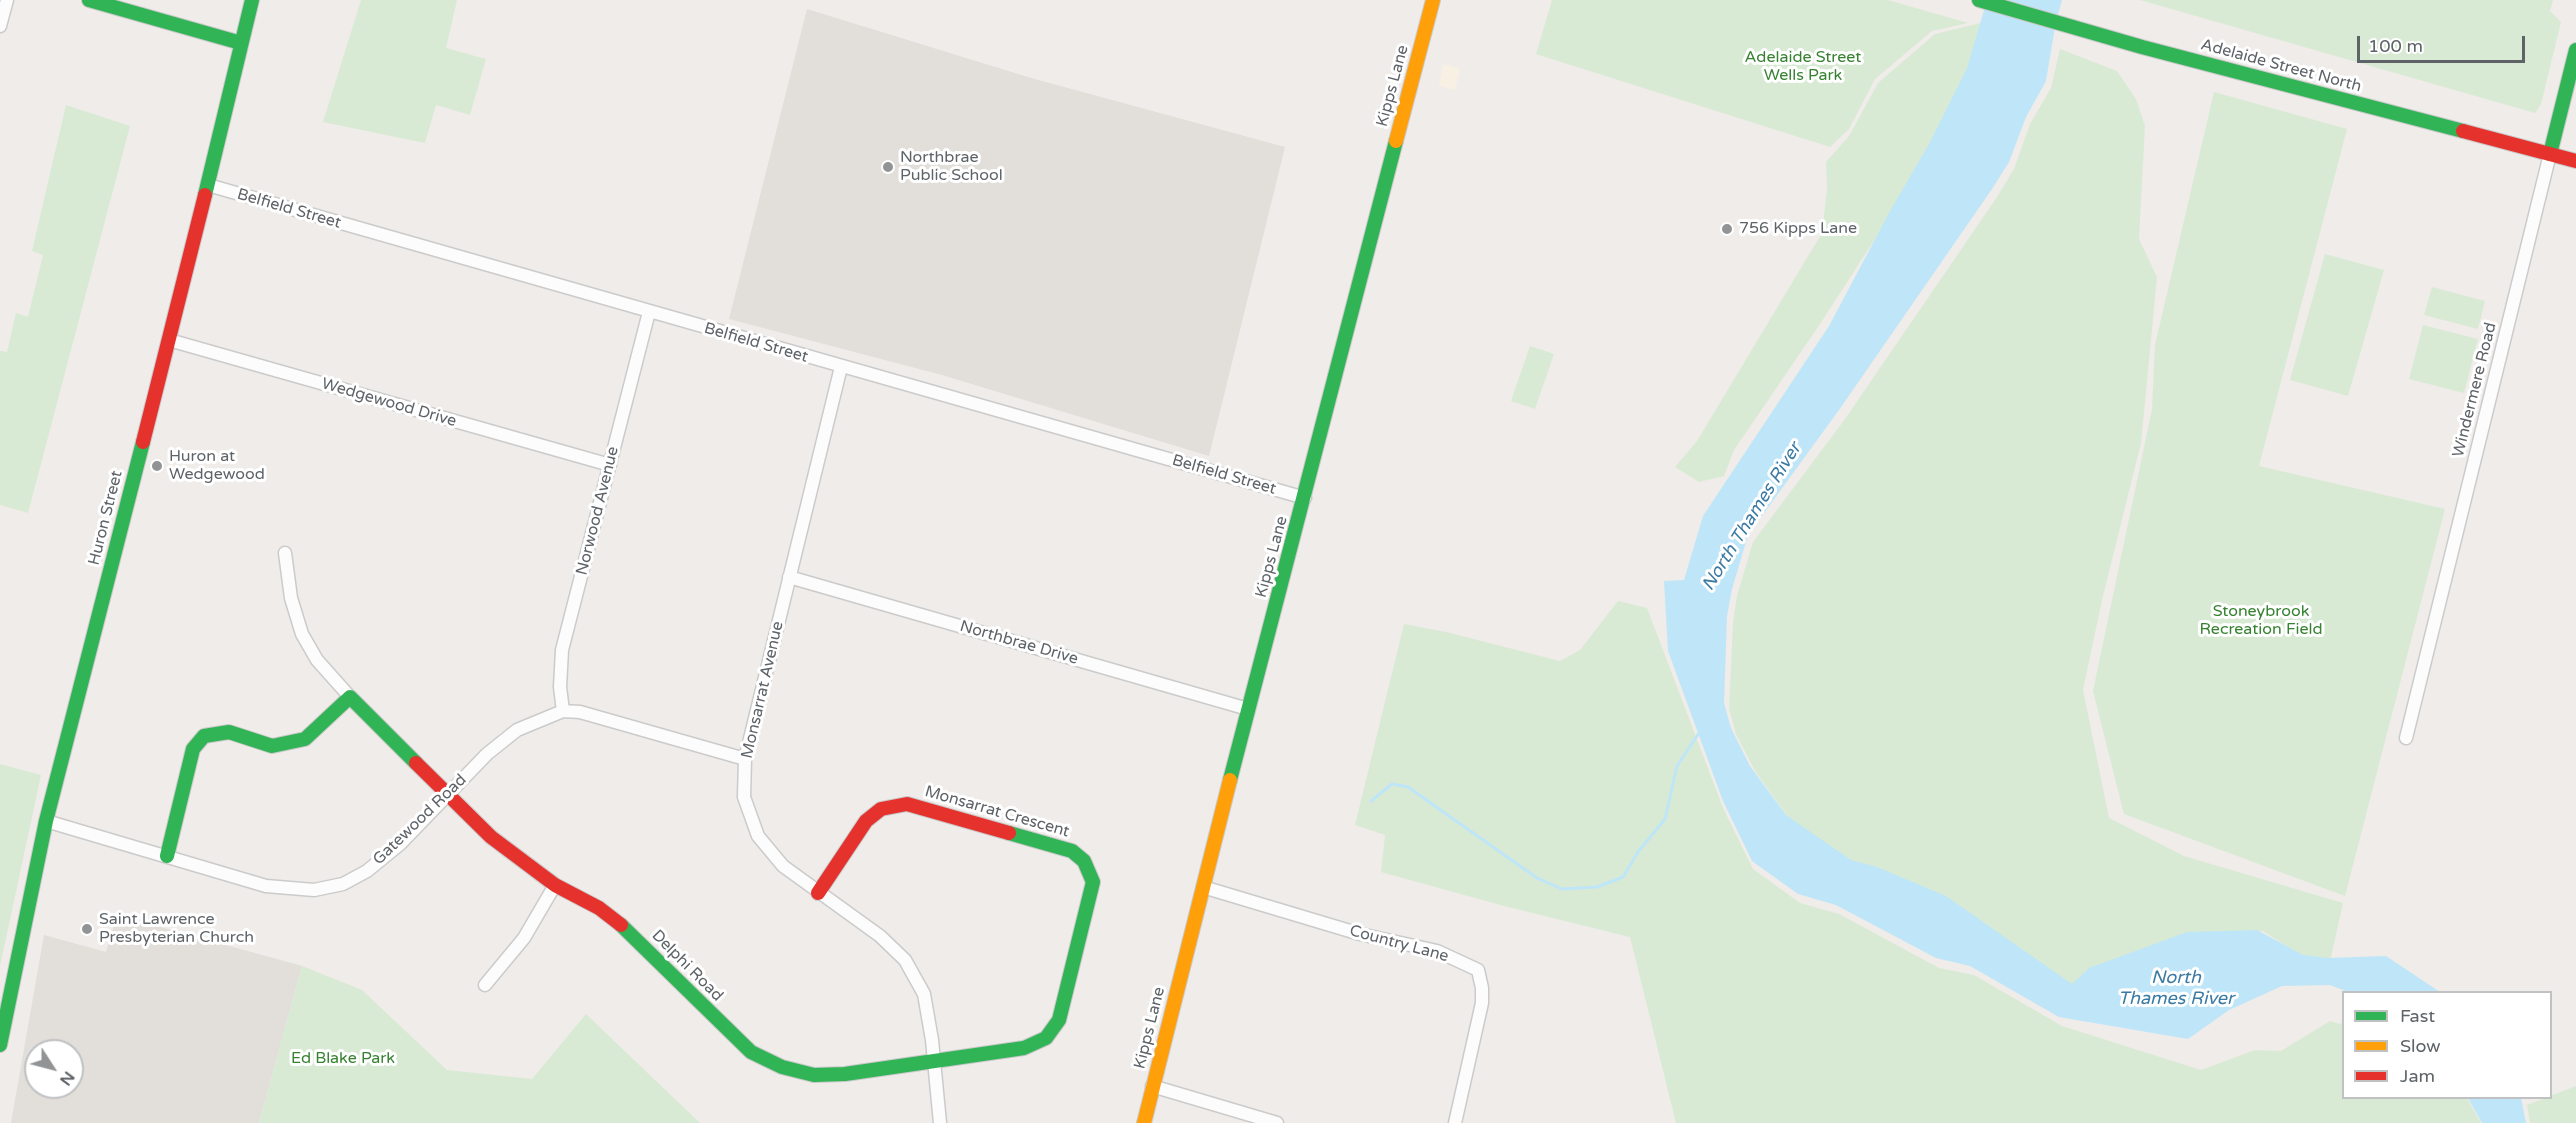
<!DOCTYPE html>
<style>
body{margin:0}
#map{position:relative;width:2576px;height:1123px;overflow:hidden;background:#efece9;font-family:"Varela Round",sans-serif}
canvas{display:block}
.legend{position:absolute;left:2342px;top:991px;width:210px;height:108px;box-sizing:border-box;background:#fff;border:2px solid #bfc1c3;margin:0;padding:8px 10px;list-style:none;font-size:18px;color:#5e6368}
.legend li{display:flex;align-items:center;gap:12px;height:30px}
.legend b{width:30px;border:2px solid #bfc1c3}
.north{position:absolute;left:24px;top:1039px;width:60px;height:60px;box-sizing:border-box;background:#fff;border:2px solid #bfc1c3;border-radius:50%;rotate:126deg;font-size:16px;font-weight:700;line-height:24px;text-align:center;color:#5e6368}
.north::after{content:'';display:block;margin:auto;width:21px;height:27px;background:#919395;clip-path:polygon(50% 0,100% 100%,50% 72%,0 100%)}
.scale{position:absolute;left:2357px;top:36px;width:168px;height:27px;box-sizing:border-box;border:3px solid #5e6368;border-top:0;padding-left:8px;font-size:18px;line-height:21px;white-space:nowrap;color:#5e6368;-webkit-text-stroke:4px #fff;paint-order:stroke}
</style>
<div id="map">
<canvas width="2576" height="1123"></canvas>
<ul class="legend">
<li><b style="height:8px;background:#30b455"></b>Fast</li>
<li><b style="height:8px;background:#ff9f0a"></b>Slow</li>
<li><b style="height:8px;background:#e5322d"></b>Jam</li>
</ul>
<div class="north">N</div>
<div class="scale">100 m</div>
</div>
<script>
const g = document.querySelector('canvas').getContext('2d');
g.lineJoin = 'round';
function fill(path, color) {
  g.fillStyle = color;
  g.fill(path, 'evenodd');
}
function toPath(rows) {
  const path = new Path2D();
  for (const r of rows) {
    path.moveTo(r[0], r[1]);
    for (let i = 2; i < r.length; i += 2) path.lineTo(r[i], r[i + 1]);
  }
  return path;
}
function strokePath(path, color, width, dash) {
  g.strokeStyle = color;
  g.lineWidth = width;
  g.lineCap = dash ? 'butt' : 'round';
  g.setLineDash(dash || []);
  g.stroke(path);
}
function drawText(font, color, halo, rows, align = 'center') {
  g.font = font + ' "Varela Round",sans-serif';
  g.lineWidth = 6;
  g.setLineDash([]);
  g.textBaseline = 'middle';
  g.strokeStyle = halo;
  g.fillStyle = color;
  for (const [text, x, y, turn = 0] of rows) {
    g.save();
    g.translate(x, y);
    g.rotate((+turn || 0) * Math.PI / 180);
    g.textAlign = isNaN(turn) ? turn : align;
    if (halo) g.strokeText(text, 0, 0);
    g.fillText(text, 0, 0);
    g.restore();
  }
}
const commercial = toPath([
 [1443,64,1460,68,1455,90,1439,86]
]);
const education = toPath([
 [807,9,1031,78,1285,147,1209,456,942,375,729,319],
 [117,915,302,966,259,1123,11,1123,44,935,106,952],
 [36,1051,72,1051,72,1087,36,1087]
]);
const green = toPath([
 [361,0,457,0,446,48,486,59,470,115,436,105,425,143,323,122],
 [1552,0,1888,0,1968,23,1932,31,1875,79,1849,129,1830,147,1536,54],
 [2140,0,2553,0,2550,11,2561,22,2541,104,2535,113],
 [1985,22,1968,74,1932,151,1820,324,1734,450,1724,476,1699,482,1675,467,1697,441,1822,233,1827,189,1826,162,1849,136,1878,83,1935,34],
 [2060,49,2117,71,2136,99,2145,126,2139,239,2157,277,2141,443,2102,600,2083,690,2109,818,2184,856,2343,903,2330,962,2306,959,2263,931,2190,933,2085,971,2076,989,1855,866,1790,820,1755,771,1736,734,1729,709,1733,623,1737,596,1753,542,1845,419,1997,197,2014,169,2030,124,2051,88],
 [2214,92,2347,129,2259,466,2445,509,2345,896,2124,814,2093,691,2152,409,2155,345],
 [66,105,130,126,28,513,0,505,0,351,7,352,16,313,28,317,43,255,32,251],
 [2325,254,2384,270,2348,396,2290,380],
 [2432,287,2485,301,2478,329,2424,315],
 [2423,325,2478,339,2464,393,2409,379],
 [1530,346,1554,354,1535,409,1511,401],
 [1618,601,1647,608,1723,808,1753,869,1800,903,1839,914,1939,968,1974,975,2062,1026,2201,1070,2255,1050,2281,1051,2330,1021,2340,1024,2343,1022,2344,1098,2467,1098,2481,1123,1676,1123,1630,937,1504,906,1381,872,1385,835,1355,825,1404,624,1446,632,1560,661,1580,650],
 [0,764,41,775,0,966],
 [302,966,362,990,447,1070,532,1079,586,1014,700,1123,259,1123],
 [2576,1086,2576,1123,2530,1123,2527,1105]
]);
const water = toPath([
 [1987,0,2062,0,2056,21,2046,81,2026,117,2009,162,1992,189,1839,410,1748,535,1732,589,1727,616,1724,703,1731,728,1750,766,1786,815,1851,860,1877,867,1946,896,2072,984,2089,968,2187,932,2257,930,2303,955,2328,958,2386,956,2440,992,2348,992,2330,985,2282,986,2229,1010,2188,1039,2059,1017,1970,966,1936,958,1836,905,1798,894,1752,861,1723,801,1668,651,1664,581,1684,580,1703,516,1829,326,1890,211,1929,144,1967,68],
 [2468,1098,2521,1098,2526,1123,2482,1123]
]);
const stream = toPath([
 [1371,801,1392,784,1408,787,1537,878,1562,889,1597,887,1623,877,1638,852,1665,819,1677,766,1699,733]
]);
const street = toPath([
 [0,26,7,0],
 [208,185,1305,498],
 [169,340,610,465],
 [841,367,745,759,744,797,758,836,783,866,880,936,905,960,924,994,932,1040,940,1123],
 [285,553,291,598,302,634,317,660,350,697],
 [789,577,1248,709],
 [563,711,560,687,562,650,649,312],
 [2406,738,2550,154],
 [46,821,266,886,314,890,343,884,367,871,400,844,487,754,517,730,563,711,580,712,745,759],
 [1203,887,1360,934,1437,951,1478,970,1482,988,1482,1003,1455,1123],
 [485,985,524,938,555,885],
 [1152,1086,1277,1123]
]);
const fast = toPath([
 [89,0,241,43],
 [1979,0,2142,47,2463,131],
 [2550,154,2576,50],
 [205,195,252,0],
 [1230,780,1396,141],
 [167,856,193,749,204,736,229,732,272,746,305,739,350,697,416,763],
 [621,925,751,1052,782,1067,814,1075,845,1074,1024,1048,1046,1038,1059,1020,1093,882,1084,861,1072,851,1009,833],
 [0,1045,46,821,143,442]
]);
const slow = toPath([
 [1396,141,1433,0],
 [1144,1123,1230,780]
]);
const jam = toPath([
 [2463,131,2576,161],
 [143,442,205,195],
 [416,763,491,837,555,885,599,908,621,925],
 [818,893,866,821,881,809,907,804,1009,833]
]);
const markers = [
 [888,167,6,"#919395"],
 [1727,229,6,"#919395"],
 [157,466,6,"#919395"],
 [87,929,6,"#919395"]
];
const parkNames = [
 ["Adelaide Street",1803,58],
 ["Wells Park",1803,76],
 ["Stoneybrook",2261,612],
 ["Recreation Field",2261,630],
 ["Ed Blake Park",343,1059]
];
const streetNames = [
 ["Adelaide Street North",2281,66,15],
 ["Kipps Lane",1393,86,-75],
 ["Belfield Street",289,209,16],
 ["Belfield Street",756,343,16],
 ["Windermere Road",2475,390,-76],
 ["Wedgewood Drive",389,403,16],
 ["Belfield Street",1224,475,16],
 ["Norwood Avenue",598,511,-76],
 ["Huron Street",106,518,-76],
 ["Kipps Lane",1272,557,-75],
 ["Northbrae Drive",1019,643,16],
 ["Monsarrat Avenue",763,690,-77],
 ["Monsarrat Crescent",997,812,16],
 ["Gatewood Road",420,820,-44],
 ["Country Lane",1399,944,15],
 ["Delphi Road",687,966,45],
 ["Kipps Lane",1150,1028,-76]
];
const poiNames = [
 ["Northbrae",900,158],
 ["Public School",900,176],
 ["756 Kipps Lane",1739,229],
 ["Huron at",169,457],
 ["Wedgewood",169,475],
 ["Saint Lawrence",99,920],
 ["Presbyterian Church",99,938]
];
const waterNames = [
 ["North Thames River",1752,517,-58],
 ["North",2176,978],
 ["Thames River",2176,999]
];
fill(commercial, '#f8f0e3');
fill(education, '#e2ded9');
fill(green, '#d9ead4');
fill(water, '#bee6f8');
strokePath(stream, '#bee6f8', 3);
strokePath(street, '#cbcbcb', 15);
strokePath(fast, '#cac9ca', 16);
strokePath(slow, '#cac9ca', 16);
strokePath(jam, '#cac9ca', 16);
strokePath(street, '#fdfcfc', 12);
strokePath(fast, '#30b455', 14);
strokePath(slow, '#ff9f0a', 14);
strokePath(jam, '#e5322d', 14);
for (const [x, y, r, color] of markers) {
  const dot = new Path2D();
  dot.arc(x, y, r, 0, 2 * Math.PI);
  g.fillStyle = color;
  g.fill(dot);
  strokePath(dot, '#fff', 2);
}
drawText('16px', '#378231', '#fff', parkNames);
drawText('16px', '#5e6368', '#fff', streetNames);
drawText('16px', '#5e6368', '#fff', poiNames, 'left');
drawText('italic 18px', '#3b7aa3', '#fff', waterNames);
</script>
